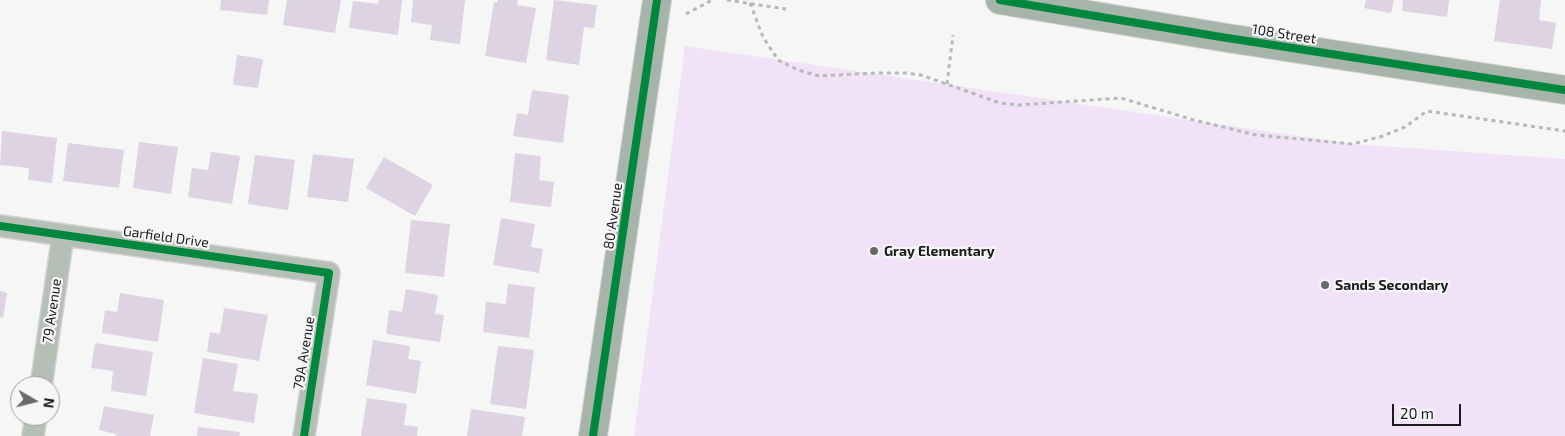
<!DOCTYPE html>
<style>
body{margin:0}
#map{position:relative;width:1565px;height:436px;overflow:hidden;background:#f6f6f6;font-family:"Exo 2",sans-serif}
canvas{display:block}
.north{position:absolute;left:10px;top:376px;width:50px;height:50px;box-sizing:border-box;background:#f6f5f7;border:1px solid #9f9ea0;border-radius:50%;rotate:98deg;font-size:14px;font-weight:700;line-height:20px;text-align:center;color:#1d1c1d}
.north::after{content:'';display:block;margin:auto;width:18px;height:22px;background:#696869;clip-path:polygon(50% 0,100% 100%,50% 72%,0 100%)}
.scale{position:absolute;left:1392px;top:404px;width:69px;height:22px;box-sizing:border-box;border:2px solid #1d1c1d;border-top:0;padding-left:6px;font-size:15px;line-height:18px;white-space:nowrap;color:#1d1c1d;-webkit-text-stroke:4px #f6f5f7;paint-order:stroke}
</style>
<div id="map">
<canvas width="1565" height="436"></canvas>
<div class="north">N</div>
<div class="scale">20 m</div>
</div>
<script>
const g = document.querySelector('canvas').getContext('2d');
g.lineJoin = 'round';
function fill(path, color) {
  g.fillStyle = color;
  g.fill(path, 'evenodd');
}
function toPath(rows) {
  const path = new Path2D();
  for (const r of rows) {
    path.moveTo(r[0], r[1]);
    for (let i = 2; i < r.length; i += 2) path.lineTo(r[i], r[i + 1]);
  }
  return path;
}
function strokePath(path, color, width, dash) {
  g.strokeStyle = color;
  g.lineWidth = width;
  g.lineCap = dash ? 'butt' : 'round';
  g.setLineDash(dash || []);
  g.stroke(path);
}
function drawText(font, color, halo, rows, align = 'center') {
  g.font = font + ' "Exo 2",sans-serif';
  g.lineWidth = 4.5;
  g.setLineDash([]);
  g.textBaseline = 'middle';
  g.strokeStyle = halo;
  g.fillStyle = color;
  for (const [text, x, y, turn = 0] of rows) {
    g.save();
    g.translate(x, y);
    g.rotate((+turn || 0) * Math.PI / 180);
    g.textAlign = isNaN(turn) ? turn : align;
    if (halo) g.strokeText(text, 0, 0);
    g.fillText(text, 0, 0);
    g.restore();
  }
}
const green = toPath([
 [685,46,1353,144,1565,159,1565,436,634,436]
]);
const building = toPath([
 [221,0,269,0,267,15,220,10],
 [287,0,341,0,335,33,283,25],
 [379,0,402,0,398,35,349,28,353,1,378,4],
 [413,0,465,0,460,44,430,40,432,25,411,22],
 [498,0,518,0,517,5,536,8,526,63,485,56,494,2,497,3],
 [554,0,597,5,594,28,584,27,579,65,546,60],
 [1366,0,1394,0,1391,13,1364,8],
 [1403,0,1449,0,1447,17,1402,11],
 [1500,0,1541,0,1539,20,1556,23,1552,49,1494,41],
 [237,55,263,59,258,88,233,85],
 [532,90,569,95,563,143,513,136,517,113,528,115],
 [2,131,57,138,52,183,28,180,29,168,0,165],
 [139,142,178,147,171,194,133,188],
 [68,143,124,150,119,188,63,181],
 [211,152,240,156,232,204,188,197,192,168,208,170],
 [515,153,541,156,539,180,554,182,551,207,510,202],
 [313,154,354,159,348,202,307,197],
 [255,155,295,160,288,210,248,204],
 [384,157,433,185,415,216,366,188],
 [501,218,535,224,531,247,543,249,539,273,493,265],
 [411,220,450,224,444,277,405,273],
 [508,284,535,287,529,338,483,332,486,302,506,304],
 [406,289,438,295,435,314,444,315,440,342,386,334,389,310,402,312],
 [0,291,7,293,3,318,0,317],
 [120,293,164,300,158,342,102,333,105,310,117,312],
 [224,308,268,315,259,361,207,352,210,332,220,334],
 [373,340,410,346,408,359,421,361,416,394,366,385],
 [95,343,153,352,146,396,111,391,113,371,91,368],
 [498,346,534,350,526,409,490,404],
 [203,358,238,364,233,391,258,394,254,423,194,413],
 [367,398,407,404,404,425,418,427,417,436,361,436],
 [104,406,154,415,150,436,116,436,116,434,99,430],
 [471,409,525,417,522,436,467,436],
 [198,427,240,432,239,436,197,436]
]);
const path = toPath([
 [727,0,786,9],
 [750,3,763,37,778,60,798,70,819,76,875,73,906,73,921,75,1000,103,1019,105,1121,98,1194,120,1256,135,1353,144,1383,136,1405,127,1427,111,1565,131],
 [686,14,712,0],
 [947,84,953,35]
]);
const street = toPath([
 [0,226,329,273,304,436],
 [41,386,63,235],
 [33,436,36,416]
]);
const secondary = toPath([
 [1000,0,1221,37,1565,90],
 [593,436,657,0]
]);
const cycleway = toPath([
 [1000,0,1221,37,1565,90],
 [0,226,329,273,304,436],
 [593,436,657,0]
]);
const markers = [
 [874,251,5,"#696869"],
 [1325,285,5,"#696869"]
];
const streetNames = [
 ["108 Street",1284,34,9],
 ["80 Avenue",613,216,-82],
 ["Garfield Drive",166,237,8],
 ["79 Avenue",52,311,-82],
 ["79A Avenue",304,353,-81]
];
const poiNames = [
 ["Gray Elementary",884,251],
 ["Sands Secondary",1335,285]
];
fill(green, '#f1e2f8');
fill(building, '#ddd3e2');
strokePath(street, '#d3d3d3', 24);
strokePath(secondary, '#d3d3d3', 30);
strokePath(path, '#b4bab5', 3, [4, 4]);
strokePath(street, '#b5bfb6', 21);
strokePath(secondary, '#a7b4aa', 28);
strokePath(cycleway, '#00873e', 8);
for (const [x, y, r, color] of markers) {
  const dot = new Path2D();
  dot.arc(x, y, r, 0, 2 * Math.PI);
  g.fillStyle = color;
  g.fill(dot);
  strokePath(dot, '#f6f5f7', 2);
}
drawText('14px', '#1d1c1d', '#f6f5f7', streetNames);
drawText('bold 14px', '#1d1c1d', '#f6f5f7', poiNames, 'left');
</script>
